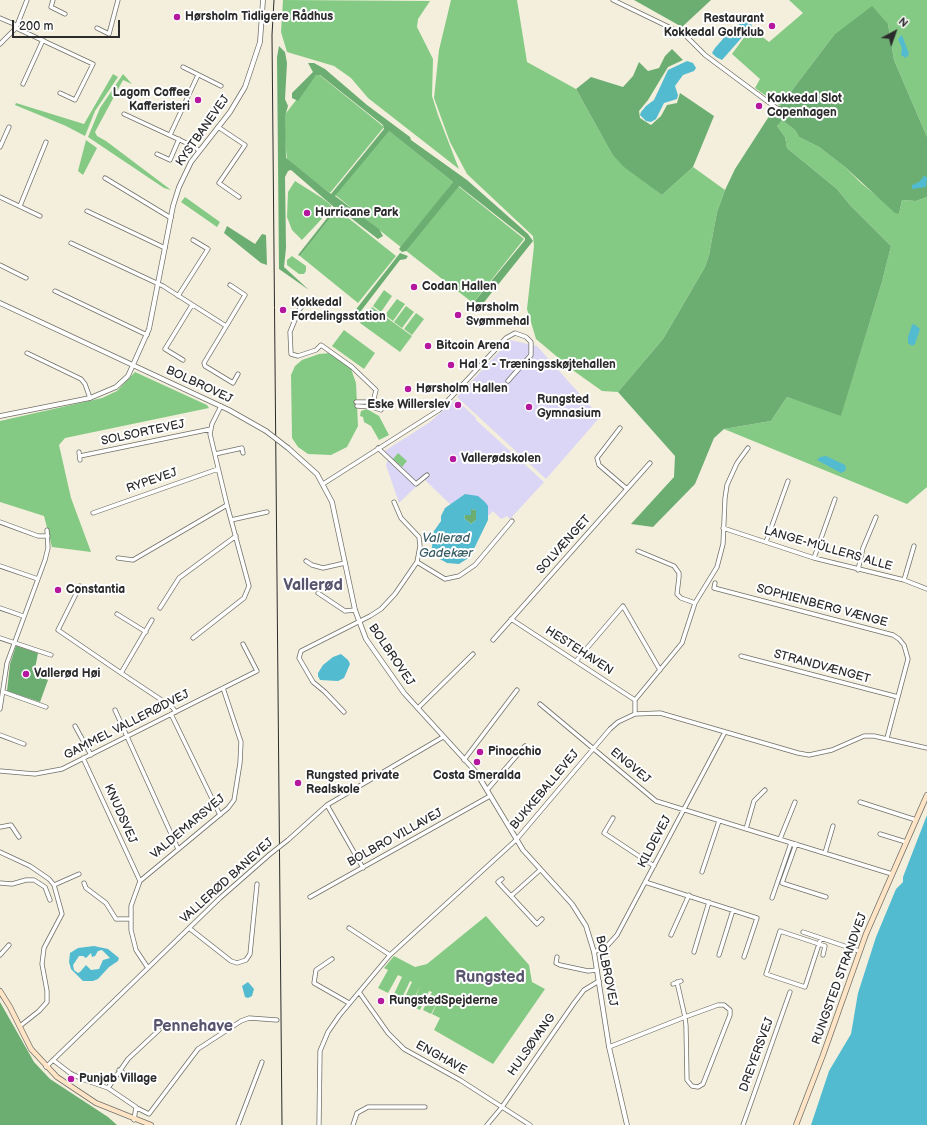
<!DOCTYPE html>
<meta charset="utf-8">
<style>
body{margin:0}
#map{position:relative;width:927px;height:1125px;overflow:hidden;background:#f3efdc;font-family:"Balsamiq Sans",sans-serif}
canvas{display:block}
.north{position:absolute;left:875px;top:12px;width:40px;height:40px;-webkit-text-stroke:3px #fff;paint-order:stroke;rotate:41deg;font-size:11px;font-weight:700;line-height:16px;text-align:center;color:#2b2b2b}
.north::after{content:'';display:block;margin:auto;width:14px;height:18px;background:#2b2b2b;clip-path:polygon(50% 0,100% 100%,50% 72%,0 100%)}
.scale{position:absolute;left:12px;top:20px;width:108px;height:18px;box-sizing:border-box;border:2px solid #2b2b2b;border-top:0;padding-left:5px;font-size:12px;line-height:14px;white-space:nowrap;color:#2b2b2b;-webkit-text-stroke:3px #fff;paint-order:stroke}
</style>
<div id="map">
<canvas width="927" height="1125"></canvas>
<div class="north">N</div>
<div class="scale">200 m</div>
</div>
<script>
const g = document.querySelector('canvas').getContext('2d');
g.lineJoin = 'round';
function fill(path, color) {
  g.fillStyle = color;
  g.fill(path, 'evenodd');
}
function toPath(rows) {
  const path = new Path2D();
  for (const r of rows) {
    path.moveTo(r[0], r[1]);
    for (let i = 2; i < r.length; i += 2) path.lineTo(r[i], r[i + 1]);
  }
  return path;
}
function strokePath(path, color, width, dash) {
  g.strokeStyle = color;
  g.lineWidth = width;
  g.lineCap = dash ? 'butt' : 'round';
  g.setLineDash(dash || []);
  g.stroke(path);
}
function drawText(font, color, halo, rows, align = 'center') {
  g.font = font + ' "Balsamiq Sans",sans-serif';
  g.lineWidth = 4;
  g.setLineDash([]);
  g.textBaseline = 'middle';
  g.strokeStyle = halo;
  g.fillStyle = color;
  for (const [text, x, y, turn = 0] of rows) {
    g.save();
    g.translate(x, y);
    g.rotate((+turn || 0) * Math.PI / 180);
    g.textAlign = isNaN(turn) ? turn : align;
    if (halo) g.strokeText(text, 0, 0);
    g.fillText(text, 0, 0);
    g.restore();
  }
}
const built = toPath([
 [510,340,537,346,600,417,546,479,457,397],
 [456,399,476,418,476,420,544,482,510,519,507,516,501,519,493,511,488,516,454,508,424,479,399,503,386,465,389,457,383,452,430,422]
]);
const green = toPath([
 [283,0,430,1,418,19,417,27,433,59,432,96,438,115,459,169,368,98,351,78,334,66,287,52,281,32],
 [451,0,517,0,527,62,576,89,612,154,662,195,693,167,725,190,717,212,709,255,705,267,663,339,618,392,602,391,574,371,536,339,527,309,534,246,533,236,467,174,450,142,434,98,439,50],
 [789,0,927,0,927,137,894,60,888,24,834,35,780,106,755,88,760,79,732,54,751,28,769,42,803,13],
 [317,73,384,127,330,193,287,160,283,117],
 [113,74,118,77,95,111,85,136,66,126,15,105,16,103,84,124],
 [123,74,132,84,123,80,95,132,97,136,106,141,171,190,164,188,88,137,100,108],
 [781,119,795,130,799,137,819,147,845,167,861,183,899,214,902,200,916,201,927,197,927,487,907,504,724,429,771,421,787,397,841,415,882,282,891,246,850,205,837,189,787,148,785,137,777,126],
 [388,130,453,182,402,248,334,194],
 [86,140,97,148,83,175,78,171],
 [295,181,322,198,331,205,331,209,302,240,292,230,287,217,288,192],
 [458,186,524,239,473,303,405,250],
 [185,197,220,222,217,227,181,202],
 [337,209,396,256,358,303,300,256],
 [292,256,306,266,306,271,304,274,299,274,287,265,287,260],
 [384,290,392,296,381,312,373,306],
 [397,299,405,304,393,321,385,315],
 [406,306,414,312,402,328,394,322],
 [372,307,412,336,400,352,360,323],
 [416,313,424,319,412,335,404,329],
 [344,330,375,353,364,369,332,346],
 [331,353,350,366,356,383,358,426,347,447,331,455,308,454,298,447,292,438,291,375,295,366,302,360,319,354],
 [135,372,207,405,209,408,65,438,59,445,71,498,91,552,52,547,44,516,0,502,0,421,102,398,117,391],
 [367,409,379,416,389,435,379,440,371,426,364,422,363,417,360,416,361,411],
 [398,453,407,461,402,467,393,459],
 [486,916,529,965,532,982,545,989,493,1064,434,1030,440,1018,432,1014,440,997,431,1014,423,1010,432,992,429,991,420,1010,412,1006,420,986,411,1005,403,1001,412,982,410,981,401,1000,393,996,402,977,398,975,388,993,378,988,388,970,384,968,394,956,415,967,427,964]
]);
const forest = toPath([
 [634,0,711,0,682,27],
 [872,6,888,24,894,60,927,137,927,197,916,201,902,200,899,214,895,213,845,167,819,147,799,137,795,130,782,120,777,126,785,137,787,148,837,189,850,205,891,246,882,282,841,416,787,397,771,421,724,429,714,438,695,484,653,527,631,524,674,477,675,456,618,392,663,339,705,267,709,255,717,212,725,190,735,169,775,107,780,106,834,35],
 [279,46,285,52,287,63,285,99,288,106,285,116,286,158,331,194,384,129,383,125,320,75,316,75,298,101,292,98,292,93,313,72,308,63,314,63,325,69,367,105,410,137,411,140,467,180,528,234,533,241,481,306,474,302,525,240,525,238,459,186,406,251,402,252,399,249,453,182,389,131,335,196,379,229,383,236,378,239,338,208,300,256,298,255,335,208,291,170,288,171,285,177,286,248,284,267,309,290,279,269,277,57],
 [672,49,683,60,668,67,648,100,639,111,640,118,651,125,661,116,667,105,677,103,680,93,714,116,693,167,662,195,624,167,612,154,576,89,591,77,623,87,633,76,639,62,648,71,659,68,665,56],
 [227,226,255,244,262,234,266,235,267,265,261,263,224,233],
 [400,253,408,256,406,259,400,260,354,320,350,317],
 [471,509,476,510,476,520,471,524,464,518,465,515,470,515],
 [16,646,38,653,34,674,48,680,40,702,7,691,10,664],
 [0,1002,34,1062,50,1079,108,1117,117,1125,0,1125]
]);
const water = toPath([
 [744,21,750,22,752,26,722,60,716,57,712,53,715,48,729,32],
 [902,35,909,54,906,58,901,55,902,48,898,39],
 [687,61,693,63,696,68,694,71,683,75,675,86,678,95,677,99,664,103,656,119,651,122,646,121,640,115,641,112,646,106,654,100,668,70],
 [924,176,927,177,926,187,912,189,912,185,919,182],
 [914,324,920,329,915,344,912,346,908,343,908,337,912,325],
 [826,456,843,464,846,466,845,471,841,473,817,460,820,457],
 [465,494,478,496,485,502,488,506,488,520,470,557,459,564,447,563,431,554,434,531,441,521,441,516,445,508],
 [471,509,476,510,476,520,471,524,464,518,465,515,471,515],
 [341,654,348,660,350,664,344,678,338,681,320,680,318,676,318,673,323,665,333,657],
 [927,815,927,1125,811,1125,829,1071,851,1034,858,993,876,937,896,889,903,882,903,877],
 [94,946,108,949,119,958,118,961,109,967,98,979,93,981,83,981,71,969,69,962,70,953,78,948],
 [102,950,110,958,103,960,99,969,91,970,86,965,80,972,78,973,74,970,73,965,79,956,83,956,86,958,91,953,92,957,95,956,98,951],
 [248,982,254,989,252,996,248,998,245,997,242,986]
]);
const minor = toPath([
 [53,0,51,7,65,14],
 [613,0,675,30,682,32,705,55,775,107,785,112],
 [0,18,14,24,16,28,93,64,75,100,60,93],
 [97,28,109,34,118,0],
 [0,44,16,28,27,0],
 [183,67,221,86],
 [23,84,43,40],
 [124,114,195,147,199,151],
 [218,127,245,145,219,183,239,197],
 [170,135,198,75],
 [0,147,9,127],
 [157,154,170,160,179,139],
 [105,178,171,218],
 [0,197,40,216],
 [20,206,46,142],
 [87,211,165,248],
 [71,243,163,286,226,326],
 [0,265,26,278],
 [230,285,245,295,204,363,205,366,233,383,238,374],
 [55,291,147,335],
 [178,296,208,249,193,240],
 [320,305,312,302,304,304,299,310,290,332,291,354,298,356,316,350,321,345,352,367,376,390,372,407,381,410],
 [27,353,81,379,85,384,90,398],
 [183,360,165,349,192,305],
 [356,402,373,402],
 [357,406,372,407],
 [620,428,597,458,599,465,627,489],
 [378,448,416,484,427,475],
 [79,452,80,460],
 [215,454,242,448,243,453],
 [80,456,211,429],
 [323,484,439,410,506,338,515,333,526,337,531,342,531,355,508,381],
 [394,502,401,518,419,537,420,546,417,562],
 [93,513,218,469],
 [231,520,267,512],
 [0,522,38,536,48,536],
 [723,528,814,558,904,580,927,589],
 [766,542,788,481],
 [638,551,674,566,679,573,679,577,677,594,681,598,695,603],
 [118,558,133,560,227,505],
 [814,558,835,499],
 [306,561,312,565,323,568,345,563],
 [0,566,38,579],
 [858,570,863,548,876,517],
 [904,580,914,546],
 [715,583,714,588,893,635,899,639,904,645,908,659,887,738],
 [80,586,58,630,121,673],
 [318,593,345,611,355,610],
 [0,608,23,616],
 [160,608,179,578,236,536],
 [117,614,146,632],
 [511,619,635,700],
 [152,620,121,673,172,707,176,712],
 [0,638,51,655],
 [193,638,244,598,249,586,227,505,210,434,212,424,221,406],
 [493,640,650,463],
 [741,656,898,697],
 [576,661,623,606,660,670],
 [4,692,46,707],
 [540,704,656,801,892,874],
 [418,708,473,654],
 [0,709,7,663,45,560,48,548,47,530],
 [115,710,178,849],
 [344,712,325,692,313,682,299,658,301,651,370,616,381,609,395,594,417,562,445,579,459,576,475,565,512,521],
 [171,714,220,815],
 [635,714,635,700,682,643,695,603,717,567,723,544,725,498,727,485,737,463,748,448],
 [75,726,91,755],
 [0,735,24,744],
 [83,758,140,881,131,906,131,930,136,950,148,968],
 [464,760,517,690],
 [0,771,35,774,62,769,257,671,243,644],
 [487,790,525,746],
 [860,802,916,820],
 [327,805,363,868],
 [613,818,604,833,654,866],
 [0,827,11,825,19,837],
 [746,829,754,801,765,790],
 [880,834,906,842],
 [780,839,795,802],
 [288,840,327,805,443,737],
 [796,844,782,883,826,897],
 [0,852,30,866,49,879,54,885,62,914,44,948,42,964,47,991,47,1002,39,1011,20,1026],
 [825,853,833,826],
 [702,872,719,821],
 [502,879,498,882,537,924,542,919],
 [140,881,228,808,234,800,240,763,241,742,223,688],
 [645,882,757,918,744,957],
 [0,883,12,884,26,880,34,880,45,887,50,900],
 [84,883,86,888,106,903,116,919,130,919],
 [54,885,79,874],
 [511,896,540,870],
 [310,897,490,796],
 [772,898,791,843],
 [189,928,231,961,237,963,246,960,250,954,257,884],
 [349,928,390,955],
 [803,932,859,951],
 [671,935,689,895],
 [821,938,819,944,805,987,766,974,780,931,825,946,823,955],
 [594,952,607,946,617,935,725,732],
 [694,952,709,902],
 [0,955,9,945],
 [719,955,733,910],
 [557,957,556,963,560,965,588,971,597,970],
 [332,959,316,970,314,983,349,1003],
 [673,984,681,981],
 [359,992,388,1033,404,1049,460,1080,530,1125],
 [609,1047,685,1017,718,1005,724,1005,730,1010,730,1015,703,1084,698,1087,692,1086,687,1080,686,1026,685,1017,677,982],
 [53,1060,70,1073,82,1079,108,1088,136,1107,134,1120],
 [46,1067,220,898,269,855],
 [119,1070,127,1075],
 [108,1088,128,1059,159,1030],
 [137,1108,149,1114,198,1049,241,1021,249,1018,277,1020],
 [238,1125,262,1062],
 [319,1125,320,1051,328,1032,339,1016,390,955,516,840,610,729,618,722,635,714,660,713,798,753,809,755,832,750,864,736,874,736,927,748],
 [353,1125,357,1113,368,1107,425,1107],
 [487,1125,502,1107,574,1003,584,990,599,981],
 [743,1125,790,992]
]);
const tertiary = toPath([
 [0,303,229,410,266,431],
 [0,416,90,398,116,387,128,376,149,329,173,206,179,187,191,162,230,112,245,87,260,42,263,0],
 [288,448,317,474,332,502,355,610,366,639,404,693,476,772,523,850,572,904,586,926,594,952,609,1047,627,1125]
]);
const secondary = toPath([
 [0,991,10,1007,31,1049,57,1077,96,1103,151,1125],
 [796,1125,823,1055,866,934,927,795]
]);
const rail = toPath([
 [274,0,272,35,282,1125]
]);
const minorBridge = toPath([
 [269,855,288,840]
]);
const tertiaryBridge = toPath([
 [266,431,288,448]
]);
const markers = [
 [177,17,4,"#b5179e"],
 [772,26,4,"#b5179e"],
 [198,100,4,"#b5179e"],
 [759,106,4,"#b5179e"],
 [307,213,4,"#b5179e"],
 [414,287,4,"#b5179e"],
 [283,310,4,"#b5179e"],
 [458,315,4,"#b5179e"],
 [428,346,4,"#b5179e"],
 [451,365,4,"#b5179e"],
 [408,389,4,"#b5179e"],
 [458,405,4,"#b5179e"],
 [529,407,4,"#b5179e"],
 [453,459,4,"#b5179e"],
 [58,590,4,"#b5179e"],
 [26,674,4,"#b5179e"],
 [480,752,4,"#b5179e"],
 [477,762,4,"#b5179e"],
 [298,783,4,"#b5179e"],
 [381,1001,4,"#b5179e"],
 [71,1079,4,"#b5179e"]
];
const poiNames = [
 ["Hørsholm Tidligere Rådhus",185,17],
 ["Restaurant",764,19,"right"],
 ["Kokkedal Golfklub",764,33,"right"],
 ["Lagom Coffee",190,93,"right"],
 ["Kafferisteri",190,107,"right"],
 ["Kokkedal Slot",767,99],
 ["Copenhagen",767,113],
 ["Hurricane Park",315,213],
 ["Codan Hallen",422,287],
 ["Kokkedal",291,303],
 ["Fordelingsstation",291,317],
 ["Hørsholm",466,308],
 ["Svømmehal",466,322],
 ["Bitcoin Arena",436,346],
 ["Hal 2 - Træningsskøjtehallen",459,365],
 ["Hørsholm Hallen",416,389],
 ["Rungsted",537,400],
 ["Gymnasium",537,414],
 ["Eske Willerslev",450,405,"right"],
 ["Vallerødskolen",461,459],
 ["Constantia",66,590],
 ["Vallerød Høi",34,674],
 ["Pinocchio",488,752],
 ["Rungsted private",306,776],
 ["Realskole",306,790],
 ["Costa Smeralda",477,776,"center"],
 ["RungstedSpejderne",389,1001],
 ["Punjab Village",79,1079]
];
const streetNames = [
 ["KYSTBANEVEJ",203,131,-55],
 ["BOLBROVEJ",199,385,25],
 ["SOLSORTEVEJ",143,433,-12],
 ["RYPEVEJ",152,481,-19],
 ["SOLVÆNGET",564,545,-48],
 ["LANGE-MÜLLERS ALLE",828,549,16],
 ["SOPHIENBERG VÆNGE",822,606,15],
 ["HESTEHAVEN",579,651,33],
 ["BOLBROVEJ",391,655,56],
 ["STRANDVÆNGET",822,667,15],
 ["GAMMEL VALLERØDVEJ",127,725,-27],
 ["ENGVEJ",630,766,40],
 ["BUKKEBALLEVEJ",545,790,-50],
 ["KNUDSVEJ",120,814,66],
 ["VALDEMARSVEJ",188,827,-40],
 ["BOLBRO VILLAVEJ",395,838,-29],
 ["KILDEVEJ",655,842,-62],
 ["VALLERØD BANEVEJ",227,881,-42],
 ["BOLBROVEJ",606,971,79],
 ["RUNGSTED STRANDVEJ",840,979,-70],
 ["HULSØVANG",532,1045,-55],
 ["DREYERSVEJ",757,1055,-70],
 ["ENGHAVE",441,1058,29]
];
const waterNames = [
 ["Vallerød",446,539],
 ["Gadekær",446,554]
];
const districtNames = [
 ["Vallerød",313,586],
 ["Rungsted",490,978],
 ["Pennehave",193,1027]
];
fill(built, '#dcd6f6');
fill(green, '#85ca84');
fill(forest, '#6cae72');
fill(water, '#53bbd0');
strokePath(minor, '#717069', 5);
strokePath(tertiary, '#717069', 5.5);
strokePath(secondary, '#717069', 6);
strokePath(minor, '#fff', 3.5);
strokePath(tertiary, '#fff', 4);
strokePath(secondary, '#ffe4c6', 4.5);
strokePath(rail, '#2b2b2b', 1);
strokePath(minorBridge, '#717069', 5, []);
strokePath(tertiaryBridge, '#717069', 5.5, []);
strokePath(minorBridge, '#fff', 3.5);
strokePath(tertiaryBridge, '#fff', 4);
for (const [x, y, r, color] of markers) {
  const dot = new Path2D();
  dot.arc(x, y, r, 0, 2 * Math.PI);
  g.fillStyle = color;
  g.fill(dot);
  strokePath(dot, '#fff', 1.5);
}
drawText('bold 12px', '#2b2b2b', '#fff', poiNames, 'left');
drawText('12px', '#2b2b2b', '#fff', streetNames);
drawText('italic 13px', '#395d65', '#fff', waterNames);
drawText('bold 16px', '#5a556e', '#fff', districtNames);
</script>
